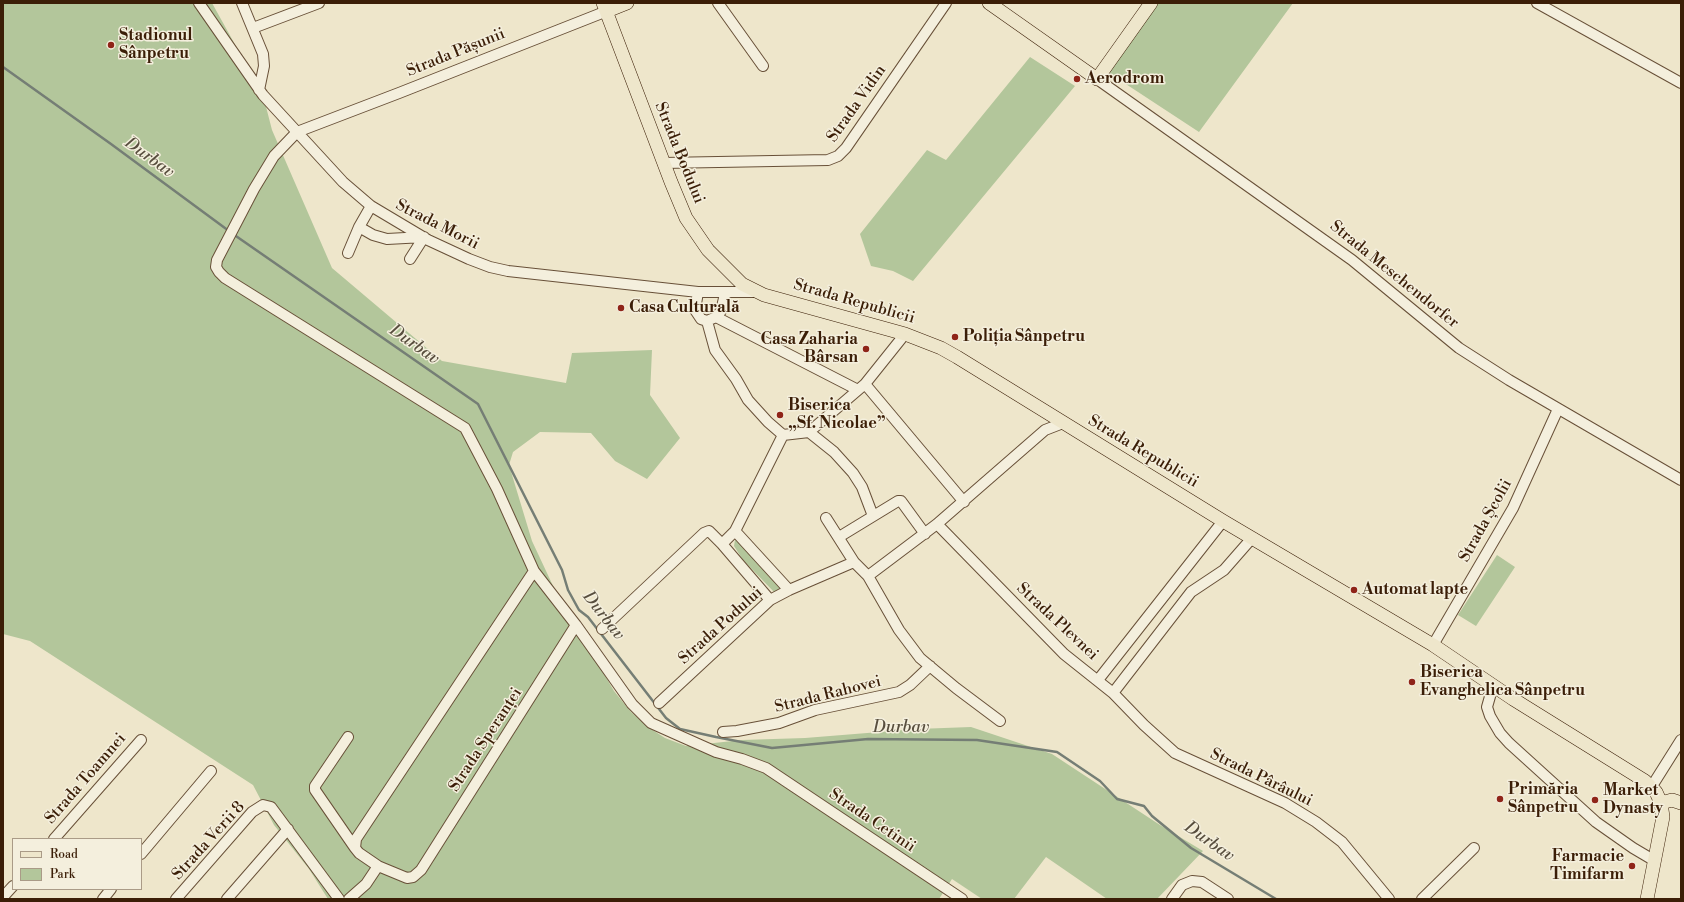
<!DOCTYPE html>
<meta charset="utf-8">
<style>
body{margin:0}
#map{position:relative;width:1684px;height:902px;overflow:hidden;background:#eee6cb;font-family:"Libre Bodoni",serif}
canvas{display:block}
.frame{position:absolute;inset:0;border:4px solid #3b1e07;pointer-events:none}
.legend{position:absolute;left:12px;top:838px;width:130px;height:52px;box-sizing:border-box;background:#f4efdd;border:1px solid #aa9b87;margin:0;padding:5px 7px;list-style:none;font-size:12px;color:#3b1e07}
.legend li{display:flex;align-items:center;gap:8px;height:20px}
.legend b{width:20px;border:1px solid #aa9b87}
</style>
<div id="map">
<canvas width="1684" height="902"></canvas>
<div class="frame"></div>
<ul class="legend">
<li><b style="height:5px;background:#eee6cb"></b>Road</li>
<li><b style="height:11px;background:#b3c69b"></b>Park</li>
</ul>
</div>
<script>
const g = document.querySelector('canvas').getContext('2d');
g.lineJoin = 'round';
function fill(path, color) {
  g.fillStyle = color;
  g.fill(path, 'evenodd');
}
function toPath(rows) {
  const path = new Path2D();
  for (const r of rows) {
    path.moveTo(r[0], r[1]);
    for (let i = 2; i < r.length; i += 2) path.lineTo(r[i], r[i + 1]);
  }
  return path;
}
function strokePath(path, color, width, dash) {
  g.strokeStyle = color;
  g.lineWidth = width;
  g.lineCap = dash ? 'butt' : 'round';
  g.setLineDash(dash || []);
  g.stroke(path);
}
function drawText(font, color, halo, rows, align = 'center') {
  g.font = font + ' "Libre Bodoni",serif';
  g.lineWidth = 3;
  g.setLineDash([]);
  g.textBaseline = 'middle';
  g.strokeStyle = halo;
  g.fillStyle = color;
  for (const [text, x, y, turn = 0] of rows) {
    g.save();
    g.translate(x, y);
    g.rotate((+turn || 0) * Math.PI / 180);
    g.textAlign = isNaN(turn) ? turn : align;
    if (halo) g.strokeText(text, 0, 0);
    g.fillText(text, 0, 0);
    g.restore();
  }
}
const green = toPath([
 [3,3,212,3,263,95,272,130,332,268,442,361,566,383,572,353,652,350,650,395,680,438,647,479,615,461,591,433,540,432,513,452,509,465,532,541,554,588,614,691,631,712,648,727,665,738,686,746,742,740,805,738,917,729,971,727,1052,754,1160,825,1203,851,1157,899,1107,899,1046,857,1014,899,982,899,952,879,939,899,328,899,309,869,274,825,253,785,30,641,3,634],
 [1155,3,1293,3,1199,132,1106,71],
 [1030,57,1075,86,913,281,893,271,871,266,860,234,927,150,946,160],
 [735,540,741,542,784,589,775,593,743,560,734,546],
 [1497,555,1515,567,1476,626,1458,615]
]);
const stream = toPath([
 [3,67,111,144,229,231],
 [233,234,478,404,562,570,568,590,579,610,588,617,666,718,680,729,716,737,772,748,868,739,977,740,1057,752,1100,781,1117,799,1144,806,1152,816,1191,848,1276,899]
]);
const minor = toPath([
 [199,3,263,95,343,182,371,206,428,240,469,259,490,267,508,271,698,292,757,292],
 [242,3,263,54,264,66,259,90],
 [718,3,763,66],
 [1537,3,1681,83],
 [607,11,399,93,297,132,274,156,254,189,217,260,216,267,219,272,225,278,465,428,497,489,534,571,576,625,632,704,651,723,716,752,742,759,766,768,962,899],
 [253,28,319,3],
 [1097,79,1352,260,1459,348,1509,380,1681,480],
 [663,163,828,160,838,156,846,148,946,3],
 [359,227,373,235,387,239,424,237],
 [348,253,359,227,371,206],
 [410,259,424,237],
 [698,292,695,310,701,319,707,321,716,317,721,311,725,294],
 [716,317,858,390],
 [707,321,715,350,736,379,748,400,768,422,783,435,809,432,865,384,905,334],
 [865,384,964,502],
 [809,432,834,452,853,473,862,487,873,516],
 [826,518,854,562,868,576,899,630,920,658,956,688,1000,721],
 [937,524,1064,654,1113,693,1144,725,1175,753,1285,803,1316,822,1342,842,1389,899],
 [735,531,789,590],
 [839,537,898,501,901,501,925,534],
 [722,544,735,531,783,435],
 [534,571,356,839,355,848,359,853,378,866,407,878,413,877,421,870,576,625],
 [868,576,937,524,1045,430,1063,423],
 [602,629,704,533,709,531,722,544,770,600],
 [1433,645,1513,508,1558,409],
 [1098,680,1223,521],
 [1493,686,1487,707,1490,716,1500,733,1509,743,1596,822,1633,848,1655,861],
 [1113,693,1191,592,1224,570,1252,538],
 [659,703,770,600,789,590,854,562],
 [723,732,737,731,779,723,815,710,899,692,910,685,930,666],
 [348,737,315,786,315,790,355,848],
 [1652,786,1681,740],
 [54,839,141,740],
 [141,854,211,771],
 [3,897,13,886],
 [103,899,111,889],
 [176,899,252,812,263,805,271,807,339,899],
 [227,899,288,829],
 [349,899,366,884,378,866],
 [1172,899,1182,885,1192,881,1202,882,1228,899],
 [1422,899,1474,848]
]);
const major = toPath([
 [603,3,671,182,686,218,708,250,742,284,764,295,905,334,941,348,957,357,1223,521,1433,645,1513,699,1645,781,1656,792,1661,803,1663,817,1647,899],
 [989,3,1097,79,1151,3],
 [607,11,627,3],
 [1661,803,1672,800,1681,803]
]);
const markers = [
 [111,45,4,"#8f2418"],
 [1077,79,4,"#8f2418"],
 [621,308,4,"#8f2418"],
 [955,337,4,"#8f2418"],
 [866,349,4,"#8f2418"],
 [780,415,4,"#8f2418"],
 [1354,590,4,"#8f2418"],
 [1412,682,4,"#8f2418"],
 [1500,799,4,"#8f2418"],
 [1595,800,4,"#8f2418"],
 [1632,866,4,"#8f2418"]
];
const poiNames = [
 ["Stadionul",119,36],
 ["Sânpetru",119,54],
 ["Aerodrom",1085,79],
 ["Casa Culturală",629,308],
 ["Poliția Sânpetru",963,337],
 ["Casa Zaharia",858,340,"right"],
 ["Bârsan",858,358,"right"],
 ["Biserica",788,406],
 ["„Sf. Nicolae”",788,424],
 ["Automat lapte",1362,590],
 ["Biserica",1420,673],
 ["Evanghelica Sânpetru",1420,691],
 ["Primăria",1508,790],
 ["Sânpetru",1508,808],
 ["Market",1603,791],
 ["Dynasty",1603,809],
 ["Farmacie",1624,857,"right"],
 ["Timifarm",1624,875,"right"]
];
const streetNames = [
 ["Strada Pășunii",456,53,-22],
 ["Strada Vidin",857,104,-55],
 ["Strada Bodului",679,153,68],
 ["Strada Morii",437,225,27],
 ["Strada Meschendorfer",1394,275,39],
 ["Strada Republicii",854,302,16],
 ["Strada Republicii",1143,452,31],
 ["Strada Școlii",1486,521,-61],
 ["Strada Plevnei",1057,622,43],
 ["Strada Podului",721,626,-42],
 ["Strada Rahovei",828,695,-14],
 ["Strada Speranței",486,740,-57],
 ["Strada Pârâului",1261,778,26],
 ["Strada Toamnei",86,779,-49],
 ["Strada Cetinii",872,821,34],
 ["Strada Verii 8",209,841,-48]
];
const waterNames = [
 ["Durbav",149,158,36],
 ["Durbav",414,345,35],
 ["Durbav",603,616,52],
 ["Durbav",901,728],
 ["Durbav",1209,842,35]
];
fill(green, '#b3c69b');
strokePath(stream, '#757e75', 2.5);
strokePath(minor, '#685038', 12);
strokePath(major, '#3b1e07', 14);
strokePath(minor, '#f4efdd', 10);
strokePath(major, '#eee6cb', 13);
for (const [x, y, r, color] of markers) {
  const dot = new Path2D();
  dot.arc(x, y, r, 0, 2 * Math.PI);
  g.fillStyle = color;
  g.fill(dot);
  strokePath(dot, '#f4efdd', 1.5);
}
drawText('bold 16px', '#3b1e07', '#f4efdd', poiNames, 'left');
drawText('16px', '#3b1e07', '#f4efdd', streetNames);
drawText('italic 17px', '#584e3e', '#f4efdd', waterNames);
</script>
